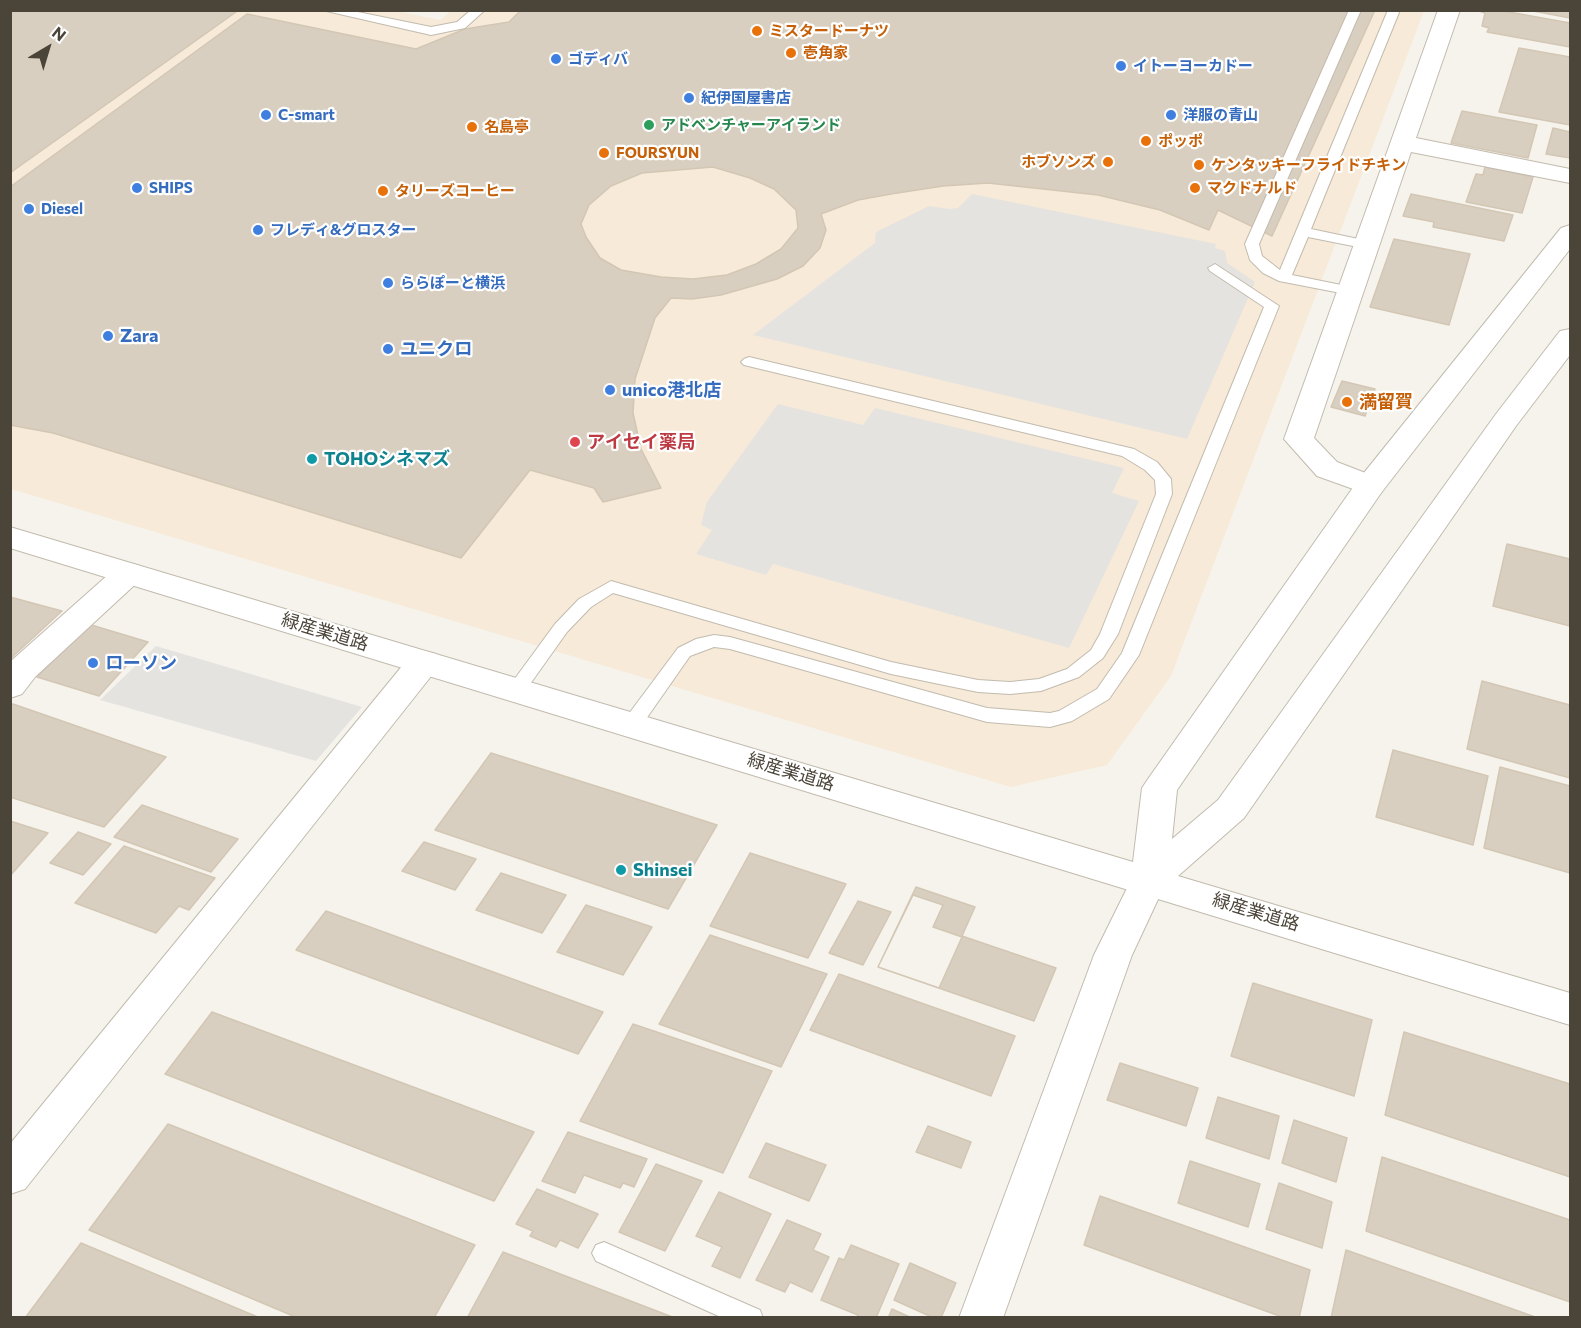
<!DOCTYPE html>
<meta charset="utf-8">
<style>
body{margin:0}
#map{position:relative;width:1581px;height:1328px;overflow:hidden;background:#f6f3ec;font-family:Commissioner,sans-serif}
canvas{display:block}
.frame{position:absolute;inset:0;border:12px solid #4b4439;pointer-events:none}
.north{position:absolute;left:18px;top:18px;width:60px;height:60px;-webkit-text-stroke:4px #fff;paint-order:stroke;rotate:38deg;font-size:16px;font-weight:700;line-height:24px;text-align:center;color:#4b4439}
.north::after{content:'';display:block;margin:auto;width:21px;height:27px;background:#4b4439;clip-path:polygon(50% 0,100% 100%,50% 72%,0 100%)}
</style>
<div id="map">
<canvas width="1581" height="1328"></canvas>
<div class="frame"></div>
<div class="north">N</div>
</div>
<script>
const g = document.querySelector('canvas').getContext('2d');
g.lineJoin = 'round';
function fill(path, color) {
  g.fillStyle = color;
  g.fill(path, 'evenodd');
}
function toPath(rows) {
  const path = new Path2D();
  for (const r of rows) {
    path.moveTo(r[0], r[1]);
    for (let i = 2; i < r.length; i += 2) path.lineTo(r[i], r[i + 1]);
  }
  return path;
}
function strokePath(path, color, width, dash) {
  g.strokeStyle = color;
  g.lineWidth = width;
  g.lineCap = dash ? 'butt' : 'round';
  g.setLineDash(dash || []);
  g.stroke(path);
}
function drawText(font, color, halo, rows, align = 'center') {
  g.font = font + ' Commissioner,"Noto Sans JP",sans-serif';
  g.lineWidth = 4.5;
  g.setLineDash([]);
  g.textBaseline = 'middle';
  g.strokeStyle = halo;
  g.fillStyle = color;
  for (const [text, x, y, turn = 0] of rows) {
    g.save();
    g.translate(x, y);
    g.rotate((+turn || 0) * Math.PI / 180);
    g.textAlign = isNaN(turn) ? turn : align;
    if (halo) g.strokeText(text, 0, 0);
    g.fillText(text, 0, 0);
    g.restore();
  }
}
const commercial = toPath([
 [392,10,440,20,452,10,1424,11,1171,676,1107,765,1011,787,11,489,10,11]
]);
const parking = toPath([
 [972,194,1216,244,1215,248,1225,251,1227,263,1255,282,1187,439,753,335,875,243,876,232,929,206,949,209,958,208],
 [778,404,863,425,875,408,1124,468,1112,493,1139,501,1069,648,773,564,766,575,696,554,712,530,701,525,707,502],
 [156,646,362,707,316,761,100,700]
]);
const building = toPath([
 [10,10,230,10,236,12,10,173,10,10],
 [521,10,1375,10,1272,236,1218,210,1209,230,1160,210,1098,195,988,183,943,186,891,194,858,200,821,214,826,230,820,248,803,266,777,279,721,295,692,299,671,298,655,318,635,379,633,413,641,449,661,488,603,502,594,488,530,470,461,558,53,433,10,425,10,187,247,14,416,49,465,29,509,22,521,10],
 [713,167,750,178,774,189,796,210,798,228,781,249,756,264,727,275,693,279,661,277,621,270,600,258,586,237,581,224,589,205,611,186,642,173,713,167],
 [1476,10,1498,10,1570,23,1570,47,1487,32,1489,28,1482,26,1485,13,1476,10],
 [1528,10,1570,10,1570,18,1528,10],
 [1519,48,1570,57,1570,125,1499,112,1519,48],
 [1462,111,1537,125,1528,158,1451,143,1462,111],
 [1553,128,1570,132,1570,158,1546,154,1553,128],
 [1485,167,1533,177,1522,213,1466,202,1476,174,1483,175,1485,167],
 [1411,194,1513,215,1504,241,1433,227,1434,222,1403,216,1411,194],
 [1394,239,1470,254,1449,325,1370,307,1394,239],
 [1342,381,1375,389,1365,416,1331,407,1342,381],
 [1507,544,1570,559,1570,626,1493,606,1507,544],
 [10,597,62,611,10,659,10,597],
 [88,624,148,642,99,696,37,677,88,624],
 [1482,681,1570,705,1570,778,1467,749,1482,681],
 [13,704,166,757,104,827,10,797,10,705,13,704],
 [1393,750,1488,776,1473,845,1376,817,1393,750],
 [491,753,618,793,717,825,668,909,435,830,491,753],
 [1500,767,1570,786,1570,873,1484,848,1500,767],
 [142,805,238,839,211,872,114,837,142,805],
 [10,821,48,833,10,876,10,821],
 [78,832,111,844,83,875,50,863,78,832],
 [424,842,476,859,455,890,402,871,424,842],
 [124,846,215,878,189,910,179,906,156,933,75,903,124,846],
 [750,853,846,884,808,958,710,926,750,853],
 [501,873,566,895,542,933,476,910,501,873],
 [916,887,975,907,962,936,1056,968,1034,1021,878,967,916,887],
 [913,895,943,905,933,927,962,937,939,988,878,967,913,895],
 [858,901,891,912,863,965,829,953,858,901],
 [586,905,652,927,623,975,557,952,586,905],
 [326,911,603,1012,578,1054,296,950,326,911],
 [710,935,827,974,781,1067,659,1024,710,935],
 [839,974,1015,1036,991,1096,810,1030,839,974],
 [1253,983,1372,1020,1354,1096,1231,1056,1253,983],
 [212,1012,534,1132,494,1201,165,1074,212,1012],
 [633,1024,772,1071,723,1173,580,1121,633,1024],
 [1404,1032,1570,1084,1570,1177,1385,1115,1404,1032],
 [1120,1063,1198,1088,1186,1126,1107,1100,1120,1063],
 [1218,1097,1279,1116,1269,1159,1206,1138,1218,1097],
 [1294,1120,1347,1138,1336,1182,1282,1163,1294,1120],
 [168,1124,475,1245,434,1318,298,1318,89,1230,168,1124],
 [928,1126,971,1142,961,1168,916,1152,928,1126],
 [568,1132,647,1159,634,1187,623,1183,620,1188,584,1175,575,1193,542,1181,568,1132],
 [766,1143,826,1165,809,1201,749,1177,766,1143],
 [1382,1157,1570,1220,1570,1302,1366,1231,1382,1157],
 [1190,1161,1260,1184,1248,1227,1178,1203,1190,1161],
 [656,1164,702,1181,665,1251,619,1232,656,1164],
 [1279,1183,1332,1202,1322,1248,1266,1229,1279,1183],
 [537,1189,598,1214,578,1248,560,1240,556,1247,530,1236,533,1231,516,1224,537,1189],
 [719,1192,771,1214,740,1278,712,1266,722,1247,696,1236,719,1192],
 [1100,1196,1310,1270,1299,1318,1285,1318,1084,1245,1100,1196],
 [787,1220,821,1234,813,1250,829,1257,812,1292,790,1282,785,1292,756,1280,787,1220],
 [81,1243,260,1318,25,1318,81,1243],
 [851,1245,899,1264,876,1318,857,1318,858,1315,821,1300,839,1258,844,1260,851,1245],
 [1346,1250,1538,1318,1331,1318,1346,1250],
 [503,1252,675,1318,467,1318,503,1252],
 [910,1263,956,1283,941,1318,934,1318,894,1300,910,1263],
 [892,1309,912,1318,888,1318,892,1309]
]);
const service = toPath([
 [322,10,348,10,431,27,457,22,471,10,485,10,465,28,431,35,322,10],
 [1349,10,1361,10,1259,244,1262,256,1280,270,1388,10,1400,10,1311,229,1368,241,1375,245,1368,249,1308,237,1292,275,1356,288,1358,291,1351,295,1279,281,1263,273,1250,260,1245,244,1349,10],
 [1215,264,1279,306,1139,655,1109,699,1072,721,1050,727,987,722,730,649,714,647,690,656,639,729,632,731,625,729,623,724,625,719,678,648,696,639,714,635,730,637,987,708,1050,713,1059,711,1097,689,1122,653,1264,307,1210,271,1208,268,1215,264],
 [749,357,1134,449,1157,462,1171,479,1172,494,1118,634,1103,658,1079,677,1041,691,1010,694,978,692,891,674,613,593,591,607,567,632,523,694,517,695,511,694,508,689,511,684,555,624,579,599,611,581,891,662,978,680,1010,682,1039,679,1067,669,1091,650,1100,634,1156,494,1155,480,1145,470,1122,456,744,365,741,362,744,359,749,357],
 [604,1242,760,1310,763,1318,723,1318,596,1261,592,1253,596,1245,604,1242]
]);
const minor = toPath([
 [1438,10,1460,10,1416,138,1570,169,1570,183,1411,152,1314,438,1337,462,1381,479,1385,486,1381,493,1370,495,1317,476,1284,439,1438,10],
 [129,563,140,566,145,573,140,580,35,677,22,694,10,698,11,661,118,566,129,563],
 [424,651,436,654,440,662,436,670,25,1189,10,1194,10,1144,412,654,424,651],
 [1149,866,1162,870,1167,880,1132,955,1003,1318,959,1318,1094,955,1136,870,1149,866]
]);
const tertiary = toPath([
 [1570,225,1570,249,1381,493,1177,790,1172,839,1218,800,1496,414,1560,331,1570,329,1570,355,1516,426,1244,818,1178,876,1570,993,1570,1025,10,548,10,527,1133,862,1142,788,1148,779,1359,479,1561,228,1570,225]
]);
const markers = [
 [757,31,6,"#e8710a"],
 [791,53,6,"#e8710a"],
 [556,59,6,"#3f7fe0"],
 [1121,66,6,"#3f7fe0"],
 [689,98,6,"#3f7fe0"],
 [266,115,6,"#3f7fe0"],
 [1171,115,6,"#3f7fe0"],
 [649,125,6,"#2e9e5b"],
 [472,127,6,"#e8710a"],
 [1146,141,6,"#e8710a"],
 [604,153,6,"#e8710a"],
 [1108,162,6,"#e8710a"],
 [1199,165,6,"#e8710a"],
 [137,188,6,"#3f7fe0"],
 [1195,188,6,"#e8710a"],
 [383,191,6,"#e8710a"],
 [29,209,6,"#3f7fe0"],
 [258,230,6,"#3f7fe0"],
 [388,283,6,"#3f7fe0"],
 [108,336,6,"#3f7fe0"],
 [388,349,6,"#3f7fe0"],
 [610,390,6,"#3f7fe0"],
 [1347,402,6,"#e8710a"],
 [575,442,6,"#e0444e"],
 [312,459,6,"#0f9aa8"],
 [93,663,6,"#3f7fe0"],
 [621,870,6,"#0f9aa8"]
];
const farFoodnames = [
 ["ミスタードーナツ",769,31],
 ["壱角家",803,53],
 ["名島亭",484,127],
 ["ポッポ",1158,141],
 ["FOURSYUN",616,153],
 ["ホブソンズ",1096,162,"right"],
 ["ケンタッキーフライドチキン",1211,165],
 ["マクドナルド",1207,188],
 ["タリーズコーヒー",395,191]
];
const farShopnames = [
 ["ゴディバ",568,59],
 ["イトーヨーカドー",1133,66],
 ["紀伊国屋書店",701,98],
 ["C-smart",278,115],
 ["洋服の青山",1183,115],
 ["SHIPS",149,188],
 ["Diesel",41,209],
 ["フレディ&グロスター",270,230],
 ["ららぽーと横浜",400,283]
];
const farLeisurenames = [
 ["アドベンチャーアイランド",661,125]
];
const shopNames = [
 ["Zara",120,336],
 ["ユニクロ",400,349],
 ["unico港北店",622,390],
 ["ローソン",105,663]
];
const foodNames = [
 ["満留賀",1359,402]
];
const healthNames = [
 ["アイセイ薬局",587,442]
];
const cultureNames = [
 ["TOHOシネマズ",324,459],
 ["Shinsei",633,870]
];
const streetNames = [
 ["緑産業道路",325,632,17],
 ["緑産業道路",791,772,17],
 ["緑産業道路",1256,912,17]
];
fill(commercial, '#f7ead8');
fill(parking, '#e5e3e0');
fill(building, '#d8cfc1');
strokePath(building, '#d3c7b4', 1.5);
strokePath(service, '#c2bbae', 2);
strokePath(minor, '#c2bbae', 2);
strokePath(tertiary, '#c2bbae', 2);
fill(service, '#fff');
fill(minor, '#fff');
fill(tertiary, '#fff');
for (const [x, y, r, color] of markers) {
  const dot = new Path2D();
  dot.arc(x, y, r, 0, 2 * Math.PI);
  g.fillStyle = color;
  g.fill(dot);
  strokePath(dot, '#fff', 2);
}
drawText('bold 15px', '#c56008', '#fff', farFoodnames, 'left');
drawText('bold 15px', '#366cbe', '#fff', farShopnames, 'left');
drawText('bold 15px', '#27864d', '#fff', farLeisurenames, 'left');
drawText('bold 18px', '#366cbe', '#fff', shopNames, 'left');
drawText('bold 18px', '#c56008', '#fff', foodNames, 'left');
drawText('bold 18px', '#be3a42', '#fff', healthNames, 'left');
drawText('bold 18px', '#0d838f', '#fff', cultureNames, 'left');
drawText('18px', '#4b4439', '#fff', streetNames);
</script>
